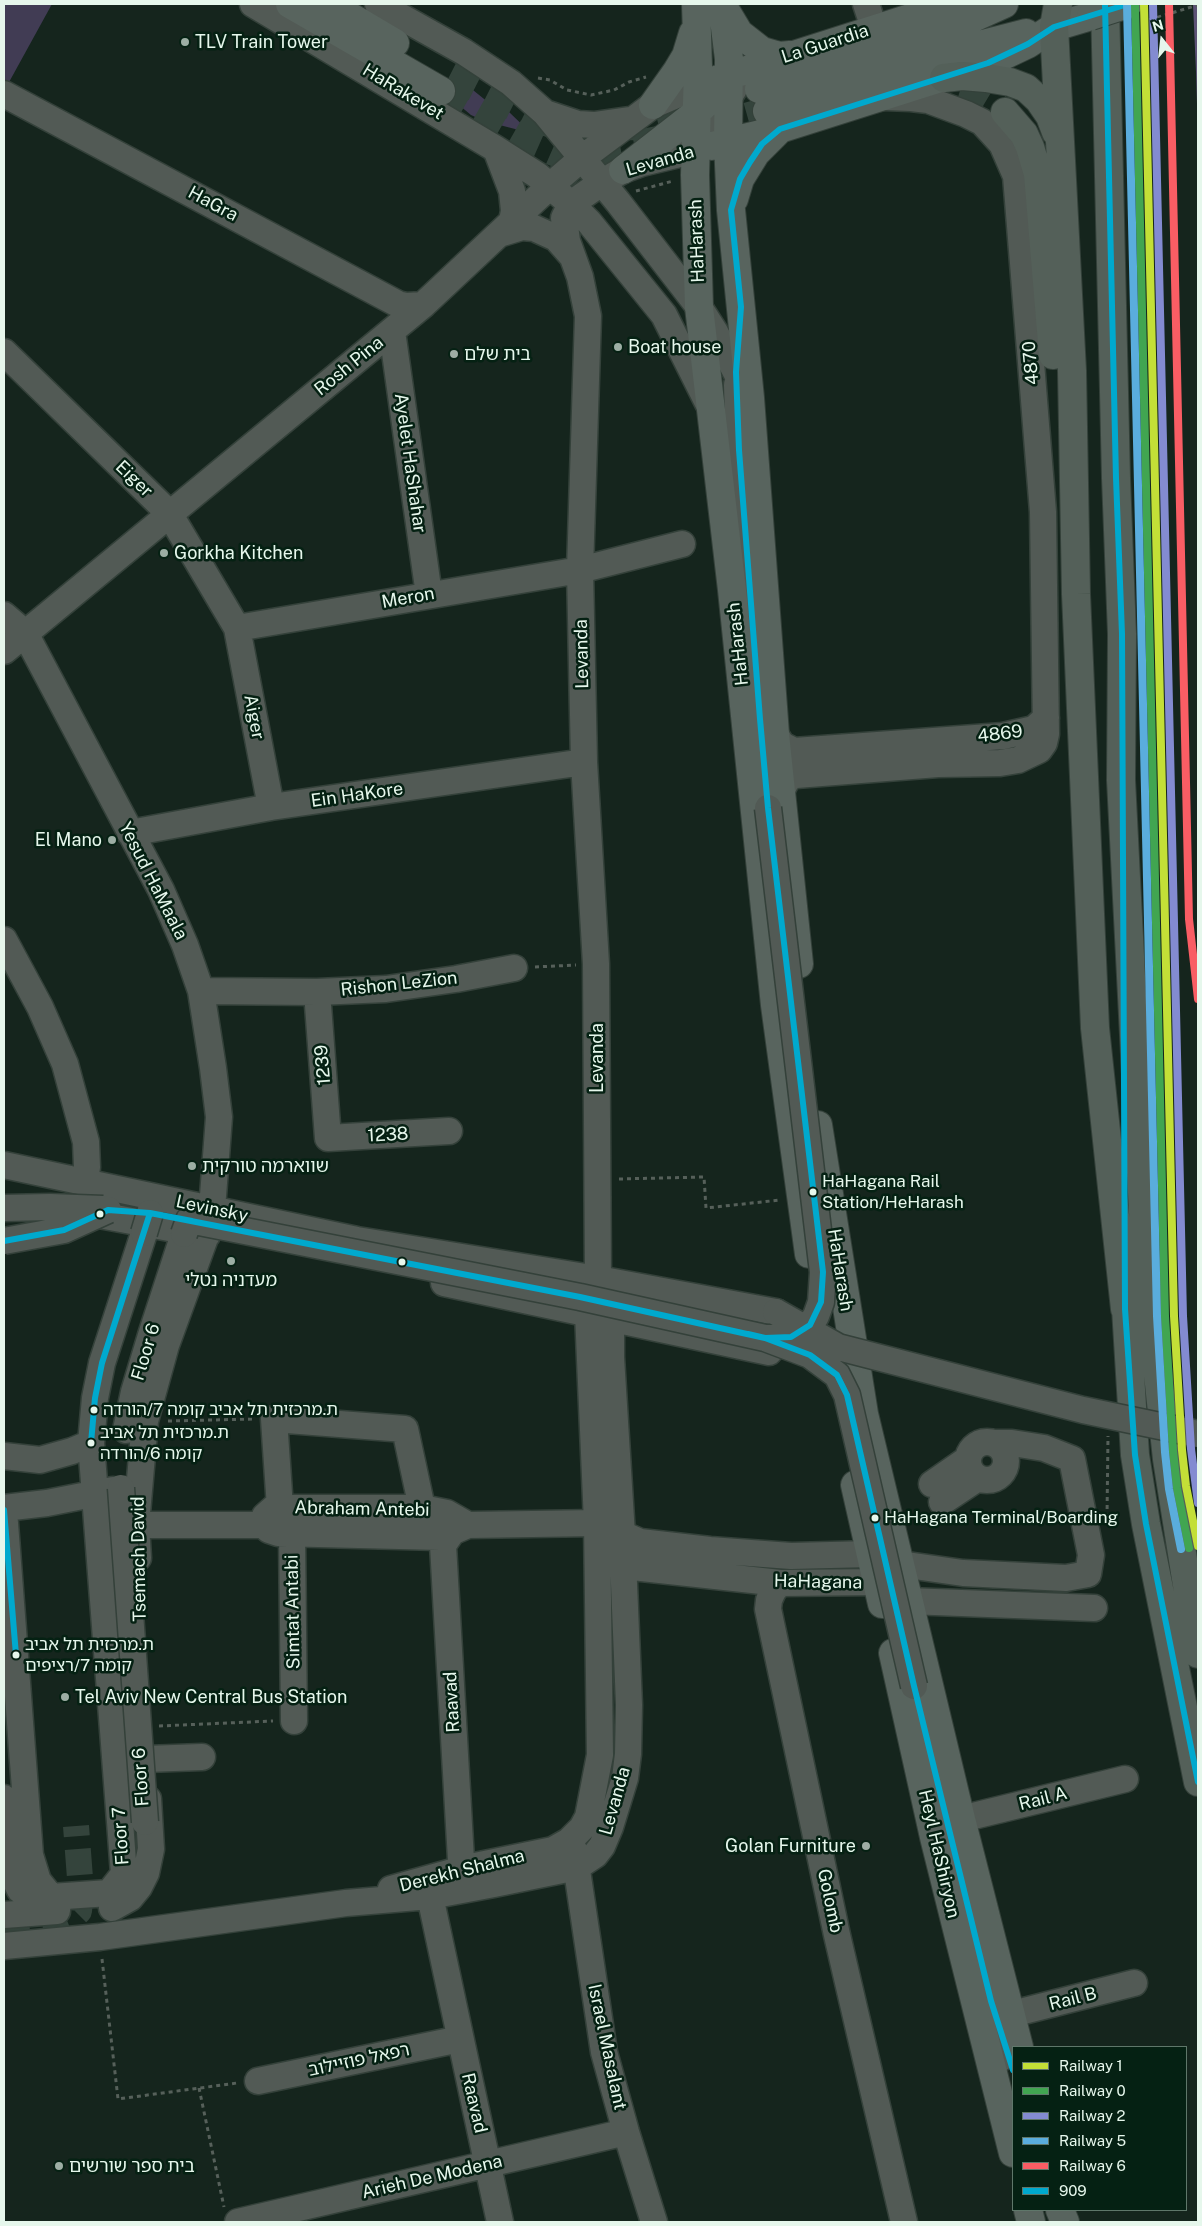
<!DOCTYPE html>
<meta charset="utf-8">
<style>
body{margin:0}
#map{position:relative;width:1202px;height:2226px;overflow:hidden;background:#15251d;font-family:"Public Sans",sans-serif}
canvas{display:block}
.frame{position:absolute;inset:0;border:5px solid #e6f7ec;pointer-events:none}
.legend{position:absolute;left:1012px;top:2046px;width:175px;height:165px;box-sizing:border-box;background:#052113;border:1px solid #5f776a;margin:0;padding:6px 9px;list-style:none;font-size:15px;color:#e6f7ec}
.legend li{display:flex;align-items:center;gap:10px;height:25px}
.legend b{width:25px;border:1px solid #5f776a}
.north{position:absolute;left:1137px;top:15px;width:50px;height:50px;-webkit-text-stroke:4px #052113;paint-order:stroke;rotate:344deg;font-size:14px;font-weight:700;line-height:20px;text-align:center;color:#e6f7ec}
.north::after{content:'';display:block;margin:auto;width:18px;height:22px;background:#e6f7ec;clip-path:polygon(50% 0,100% 100%,50% 72%,0 100%)}
</style>
<div id="map">
<canvas width="1202" height="2226"></canvas>
<div class="frame"></div>
<ul class="legend">
<li><b style="height:6px;background:#c3df37"></b>Railway 1</li>
<li><b style="height:6px;background:#41a551"></b>Railway 0</li>
<li><b style="height:6px;background:#838bd1"></b>Railway 2</li>
<li><b style="height:6px;background:#5aaddd"></b>Railway 5</li>
<li><b style="height:6px;background:#f95d64"></b>Railway 6</li>
<li><b style="height:6px;background:#00a9ce"></b>909</li>
</ul>
<div class="north">N</div>
</div>
<script>
const g = document.querySelector('canvas').getContext('2d');
g.lineJoin = 'round';
function fill(path, color) {
  g.fillStyle = color;
  g.fill(path, 'evenodd');
}
function toPath(rows) {
  const path = new Path2D();
  for (const r of rows) {
    if (r.length === 3) {
      path.moveTo(r[0] + r[2], r[1]);
      path.arc(r[0], r[1], r[2], 0, 2 * Math.PI);
      continue;
    }
    path.moveTo(r[0], r[1]);
    for (let i = 2; i < r.length; i += 2) path.lineTo(r[i], r[i + 1]);
  }
  return path;
}
function strokePath(path, color, width, dash) {
  g.strokeStyle = color;
  g.lineWidth = width;
  g.lineCap = dash ? 'butt' : 'round';
  g.setLineDash(dash || []);
  g.stroke(path);
}
function drawText(font, color, halo, rows, align = 'center') {
  g.font = font + ' "Public Sans","Noto Sans Hebrew",sans-serif';
  g.lineWidth = 5;
  g.setLineDash([]);
  g.textBaseline = 'middle';
  g.strokeStyle = halo;
  g.fillStyle = color;
  for (const [text, x, y, turn = 0] of rows) {
    g.save();
    g.translate(x, y);
    g.rotate((+turn || 0) * Math.PI / 180);
    g.textAlign = isNaN(turn) ? turn : align;
    if (halo) g.strokeText(text, 0, 0);
    g.fillText(text, 0, 0);
    g.restore();
  }
}
const green = toPath([
 [4,4,52,4,8,84,4,82],
 [463,82,494,107,509,112,534,136,531,138,515,129,484,121,471,115,453,100]
]);
const water = toPath([
 [1193,4,1198,4,1198,136,1196,72]
]);
const minorTunnel = toPath([
 [4,1932,53,1928,68,1922,79,1911,81,1891,76,1826]
]);
const majorTunnel = toPath([
 [450,75,539,120,559,126],
 [441,91,531,142,556,153,583,155,667,138],
 [616,127,633,126,703,108],
 [707,128,767,111]
]);
const highwayTunnel = toPath([
 [918,92,943,89,959,92,985,100,1005,112]
]);
const path = toPath([
 [538,78,550,80,567,90,591,95,614,90,629,82,646,77],
 [636,191,673,181],
 [535,967,576,965],
 [619,1179,704,1177,706,1208,780,1200],
 [168,1421,254,1419],
 [1107,1517,1108,1436],
 [159,1726,273,1721],
 [102,1959,118,2099,237,2083],
 [199,2088,224,2207]
]);
const minor = toPath([
 [253,4,496,149,537,175,571,204,589,222,664,315,708,403],
 [378,4,464,52,511,83,545,113,618,202,699,307,715,332,749,397],
 [866,4,874,28],
 [4,94,398,304,406,306,423,305],
 [545,113,578,124,594,125,629,120],
 [496,149,512,191,514,211,512,221],
 [499,234,522,227,534,228,556,238,571,255],
 [392,331,429,595],
 [4,352,169,513,237,628,271,807],
 [737,385,739,450,755,655],
 [4,615,25,633,161,890,185,945,201,991,213,1068,219,1117,212,1209,206,1235,166,1345,145,1421,136,1525,138,1558],
 [237,628,580,570,682,544],
 [750,637,760,719],
 [4,651,423,305,550,186,581,159,653,105,697,86],
 [760,722,768,808],
 [775,734,782,745,794,751,1003,736,1034,729,1046,718],
 [781,791,788,778,796,775,938,764,1000,763,1018,760,1039,750,1044,743,1046,734,1043,512,1016,176,1002,144,982,122,966,114,928,100,911,98,884,97],
 [130,833,271,807,584,762],
 [4,940,40,1007,65,1064,86,1142,87,1167,85,1183],
 [201,991,317,992,386,989,456,979,514,968],
 [317,992,328,1138,449,1131],
 [4,1165,357,1240,598,1279,776,1312],
 [83,1212,207,1235],
 [444,1283,769,1352],
 [126,1430,134,1392,152,1332,184,1234],
 [987,1461,19],
 [4,1456,40,1460,72,1451,91,1443],
 [932,1484,968,1459],
 [942,1502,978,1478],
 [4,1508,47,1503,113,1490],
 [274,1508,422,1508,447,1513,468,1525,440,1537,278,1533,269,1530,264,1525,265,1516,274,1508],
 [280,1508,274,1419,405,1429,422,1508],
 [4,1510,30,1855,38,1881,51,1897,109,1893,124,1874,91,1443,95,1398,102,1363,144,1233],
 [320,1521,468,1525,597,1523,640,1542,710,1550,791,1556,870,1554,900,1564,963,1573,1066,1578,1088,1574,1091,1555,1072,1459,1044,1448,1012,1443,995,1443],
 [136,1525,264,1525],
 [292,1534,294,1721],
 [450,1535,443,1545,461,1860,470,1867],
 [611,1557,618,1564,623,1566,780,1583,877,1582,893,1570],
 [780,1583,773,1591,769,1600,768,1609,837,1935,904,2222],
 [908,1601,1094,1608],
 [914,1689,991,2001,1001,2058],
 [146,1759,202,1757],
 [4,1798,9,1868,20,1890,32,1898,59,1903],
 [961,1819,1125,1779],
 [574,1850,604,2052,626,2132,654,2222],
 [391,1889,470,1867,553,1850,569,1841,582,1828,588,1817,600,1755,597,1523,588,1313,590,1296,598,1280],
 [430,1896,500,2222],
 [112,1908,130,1898,139,1887,146,1873,151,1849,148,1799],
 [4,1915,57,1911],
 [4,1946,100,1937,346,1903,430,1896,494,1884,577,1867,595,1855,602,1846,610,1827,625,1778,628,1754,629,1705,622,1535,611,1357,611,1319,607,1299,598,1279,596,964,584,762,580,570,588,316,580,277,567,241,564,218,571,204,601,183,623,170,642,163,696,150,734,89],
 [1012,2014,1134,1983],
 [258,2081,460,2039],
 [238,2222,626,2132]
]);
const major = toPath([
 [290,4,441,91],
 [329,4,395,43],
 [696,4,698,67,695,175,699,307,732,590,775,1005,809,1254],
 [722,4,729,59,728,142,731,210,750,398,775,734,799,964],
 [724,8,739,33,762,51,779,56,790,55],
 [712,81,954,4],
 [759,89,971,19,1004,4],
 [653,105,677,71,686,56,693,33],
 [767,111,971,47,1026,33],
 [712,146,780,129,988,63,1028,44,1054,27,1091,16],
 [623,170,696,113,706,103],
 [734,199,740,179,756,153,779,130],
 [818,1125,864,1414,961,1819,1019,2047],
 [855,1485,882,1604],
 [893,1653,934,1837,1013,2153],
 [1028,2210,1031,2222],
 [1060,2210,1065,2222]
]);
const highway = toPath([
 [1058,4,1054,27,1072,371,1076,594,1095,1028,1125,1309],
 [1105,4,1116,478,1122,634,1121,780,1145,1251,1167,1459,1198,1654],
 [944,78,962,76,986,78,1010,82,1026,88,1039,100,1050,116,1056,132],
 [1005,112,1024,134,1030,147,1038,174,1053,355],
 [1125,1292,1135,1455,1146,1524,1198,1782]
]);
const pathBridge = toPath([
 [1142,22,1198,5]
]);
const minorBridge = toPath([
 [4,1208,50,1207,103,1209],
 [144,1233,150,1213],
 [184,1234,189,1220,580,1297,765,1338,810,1355,837,1375,847,1395,914,1686],
 [4,1241,64,1230,108,1210],
 [776,1312,838,1347,1083,1410,1198,1434],
 [767,1338,791,1337,801,1332,810,1325,816,1316,821,1302,823,1272,768,808],
 [121,1488,145,1822]
]);
const majorBridge = toPath([
 [1091,16,1128,4]
]);
const bus1 = toPath([
 [1105,4,1116,478,1122,634,1125,1309,1135,1455,1146,1524,1198,1782],
 [150,1213,580,1297,765,1338,791,1337,810,1325,821,1302,823,1272,768,808,760,719,739,450,736,372,741,307,731,210,740,179,750,162,762,144,780,129,988,63,1028,44,1054,27,1128,4],
 [4,1241,64,1230,108,1210,150,1213,192,1221],
 [748,1334,765,1338,810,1355,837,1375,847,1395,914,1686,991,2001,1013,2070],
 [91,1443,95,1398,102,1363,150,1213],
 [4,1510,16,1655]
]);
const rail1 = toPath([
 [1144,4,1174,1316,1182,1450,1186,1486,1198,1546]
]);
const rail2 = toPath([
 [1135,4,1165,1316,1173,1451,1177,1488,1189,1548]
]);
const rail3 = toPath([
 [1153,4,1183,1316,1191,1449,1198,1503]
]);
const rail4 = toPath([
 [1127,4,1157,1316,1165,1452,1169,1489,1181,1549]
]);
const rail5 = toPath([
 [1169,4,1189,919,1198,999]
]);
const markers = [
 [185,42,5,"#9daea4"],
 [618,347,5,"#9daea4"],
 [454,354,5,"#9daea4"],
 [164,553,5,"#9daea4"],
 [112,840,5,"#9daea4"],
 [192,1166,5,"#9daea4"],
 [813,1192,4.5,"#e6f7ec"],
 [100,1214,4.5,"#e6f7ec"],
 [231,1261,5,"#9daea4"],
 [402,1262,4.5,"#e6f7ec"],
 [94,1410,4.5,"#e6f7ec"],
 [91,1443,4.5,"#e6f7ec"],
 [875,1518,4.5,"#e6f7ec"],
 [16,1655,4.5,"#e6f7ec"],
 [65,1697,5,"#9daea4"],
 [866,1846,5,"#9daea4"],
 [59,2166,5,"#9daea4"]
];
const busNames = [
 ["HaHagana Rail",822,1182],
 ["Station/HeHarash",822,1203],
 ["ת.מרכזית תל אביב קומה 7/הורדה",103,1410],
 ["ת.מרכזית תל אביב",100,1433],
 ["קומה 6/הורדה",100,1454],
 ["HaHagana Terminal/Boarding",884,1518],
 ["ת.מרכזית תל אביב",25,1645],
 ["קומה 7/רציפים",25,1666]
];
const poiNames = [
 ["TLV Train Tower",195,42],
 ["Boat house",628,347],
 ["בית שלם",464,354],
 ["Gorkha Kitchen",174,553],
 ["El Mano",102,840,"right"],
 ["שווארמה טורקית",202,1166],
 ["מעדניה נטלי",231,1280,"center"],
 ["Tel Aviv New Central Bus Station",75,1697],
 ["Golan Furniture",856,1846,"right"],
 ["בית ספר שורשים",69,2166]
];
const streetNames = [
 ["La Guardia",825,44,-18],
 ["HaRakevet",403,92,31],
 ["Levanda",660,161,-16],
 ["HaGra",213,204,28],
 ["HaHarash",697,241,-92],
 ["4870",1031,363,-95],
 ["Rosh Pina",349,366,-39],
 ["Ayelet HaShahar",410,463,82],
 ["Eiger",134,479,44],
 ["Meron",408,598,-10],
 ["HaHarash",738,644,-96],
 ["Levanda",582,654,-91],
 ["Aiger",254,717,79],
 ["4869",1000,734,-7],
 ["Ein HaKore",357,795,-8],
 ["Yesud HaMaala",153,881,63],
 ["Rishon LeZion",399,984,-6],
 ["Levanda",597,1058,-90],
 ["1239",323,1065,-95],
 ["1238",388,1135,-3],
 ["Levinsky",212,1209,12],
 ["HaHarash",840,1270,81],
 ["Floor 6",146,1352,-73],
 ["Abraham Antebi",362,1509,1],
 ["Tsemach David",139,1559,-91],
 ["HaHagana",818,1582,1],
 ["Simtat Antabi",293,1612,-91],
 ["Raavad",452,1702,-93],
 ["Floor 6",141,1777,-94],
 ["Rail A",1043,1799,-14],
 ["Levanda",615,1801,-74],
 ["Floor 7",121,1836,-94],
 ["Heyl HaShiryon",939,1854,77],
 ["Derekh Shalma",462,1871,-14],
 ["Golomb",830,1901,78],
 ["Rail B",1073,1999,-14],
 ["Israel Masalant",607,2047,78],
 ["רפאל פוזיילוב",359,2060,-12],
 ["Raavad",474,2103,77],
 ["Arieh De Modena",432,2177,-13]
];
fill(green, '#413c54');
fill(water, '#5c5275');
strokePath(minorTunnel, '#34443c', 26, [26, 13]);
strokePath(majorTunnel, '#34443c', 28, [28, 14]);
strokePath(highwayTunnel, '#34443c', 28, [28, 14]);
strokePath(minor, '#34413a', 29);
strokePath(major, '#34413a', 30);
strokePath(highway, '#34413a', 30);
strokePath(path, '#56605a', 3, [4, 4]);
strokePath(minor, '#525a55', 26);
strokePath(major, '#58645e', 28);
strokePath(highway, '#546059', 28);
strokePath(minorBridge, '#34413a', 29, []);
strokePath(majorBridge, '#34413a', 30, []);
strokePath(pathBridge, '#56605a', 3, [4, 4]);
strokePath(minorBridge, '#525a55', 26);
strokePath(majorBridge, '#58645e', 28);
strokePath(bus1, '#00a9ce', 6);
strokePath(rail1, '#c3df37', 8);
strokePath(rail2, '#41a551', 8);
strokePath(rail3, '#838bd1', 8);
strokePath(rail4, '#5aaddd', 8);
strokePath(rail5, '#f95d64', 8);
for (const [x, y, r, color] of markers) {
  const dot = new Path2D();
  dot.arc(x, y, r, 0, 2 * Math.PI);
  g.fillStyle = color;
  g.fill(dot);
  strokePath(dot, '#052113', 2);
}
drawText('17px', '#e6f7ec', '#052113', busNames, 'left');
drawText('18px', '#e6f7ec', '#052113', poiNames, 'left');
drawText('18px', '#e6f7ec', '#052113', streetNames);
</script>
